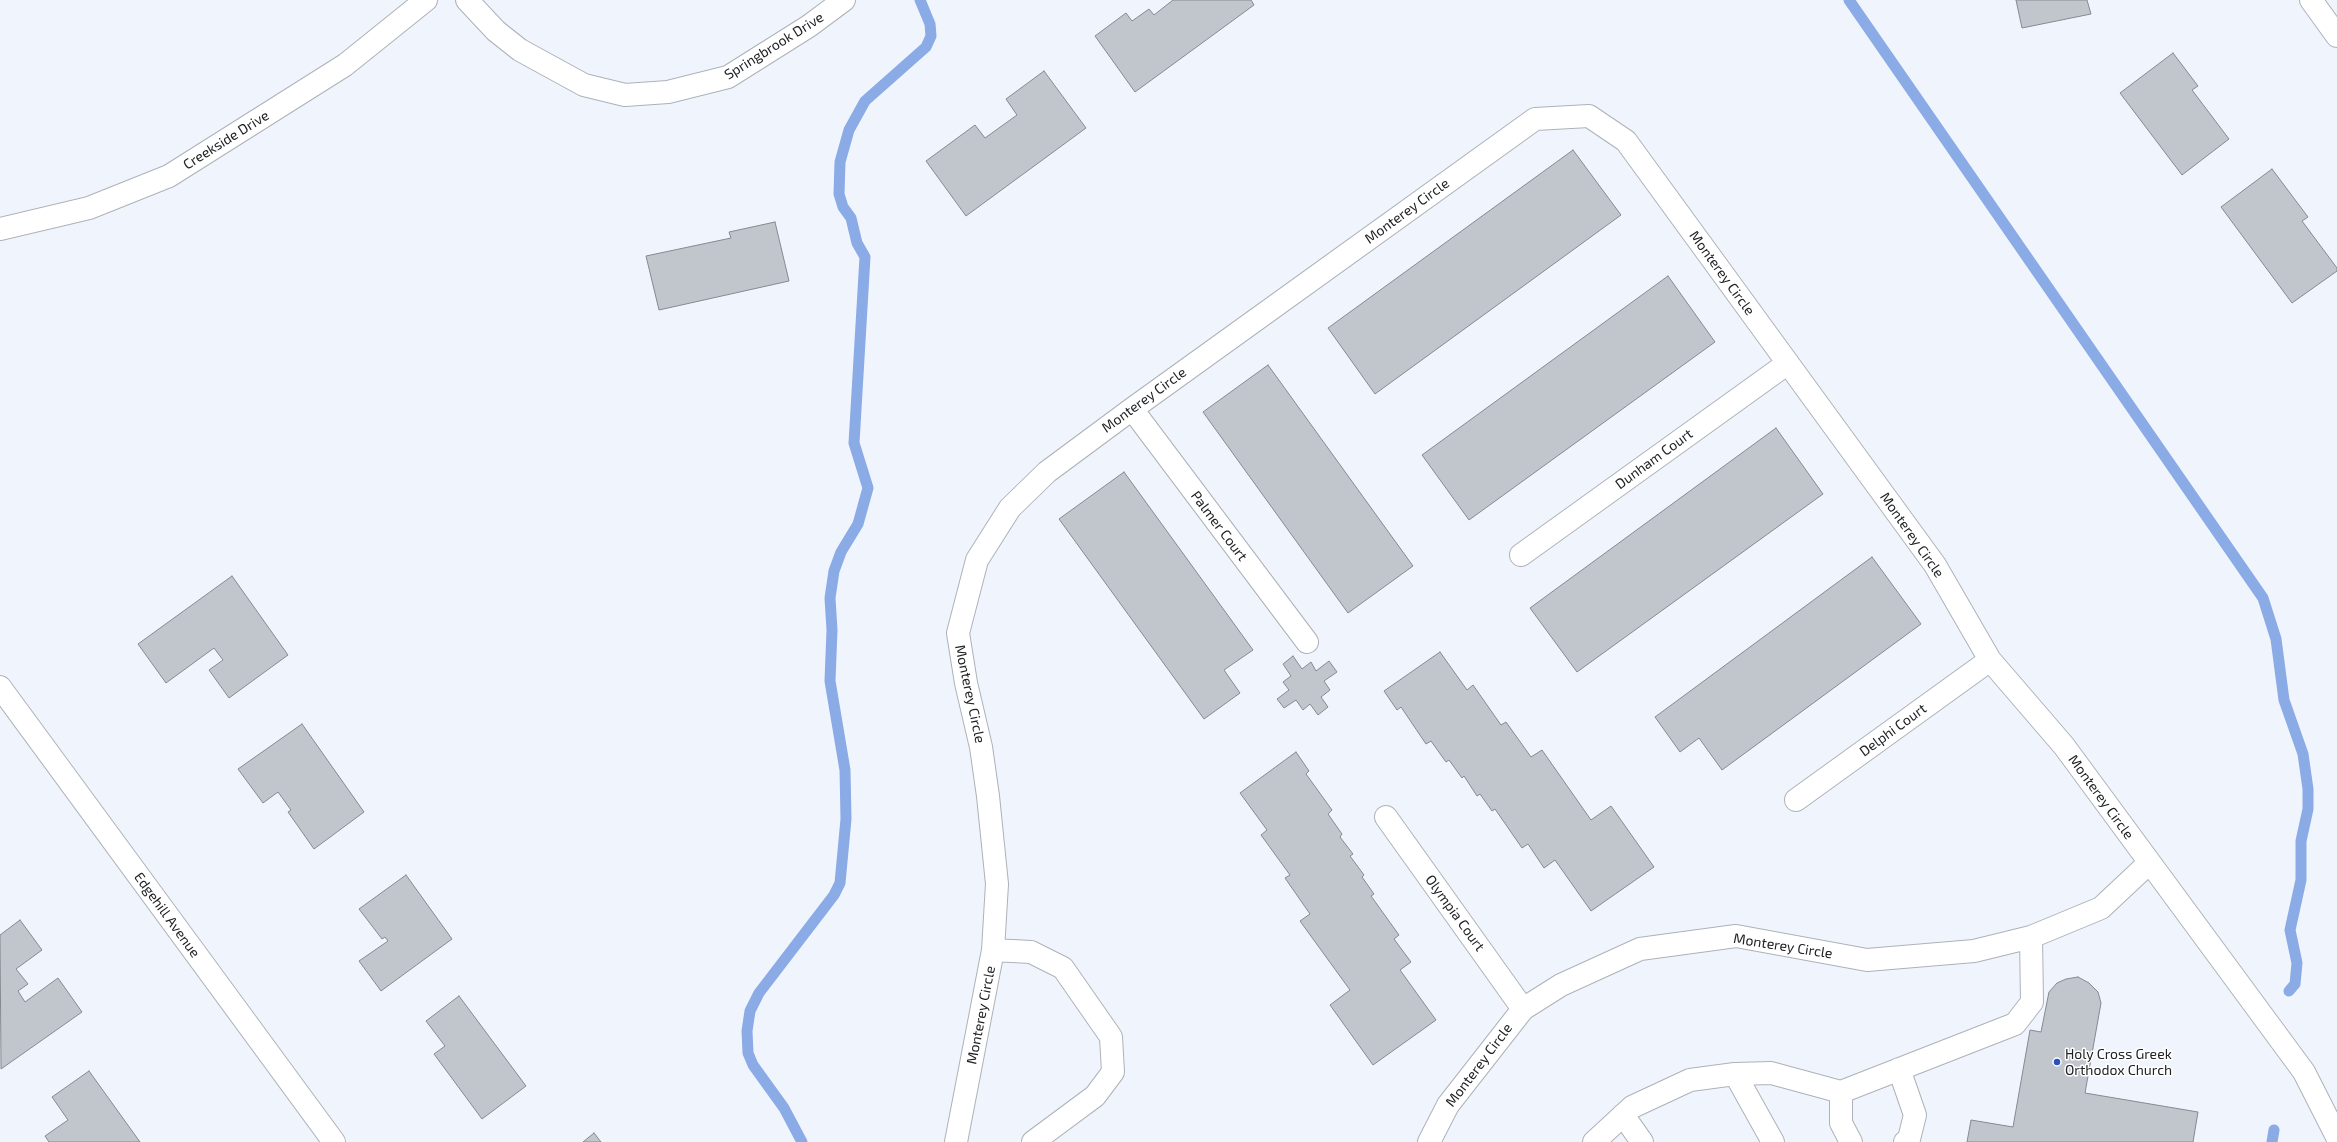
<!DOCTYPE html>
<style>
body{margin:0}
canvas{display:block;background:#f0f5fd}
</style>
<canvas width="2337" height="1142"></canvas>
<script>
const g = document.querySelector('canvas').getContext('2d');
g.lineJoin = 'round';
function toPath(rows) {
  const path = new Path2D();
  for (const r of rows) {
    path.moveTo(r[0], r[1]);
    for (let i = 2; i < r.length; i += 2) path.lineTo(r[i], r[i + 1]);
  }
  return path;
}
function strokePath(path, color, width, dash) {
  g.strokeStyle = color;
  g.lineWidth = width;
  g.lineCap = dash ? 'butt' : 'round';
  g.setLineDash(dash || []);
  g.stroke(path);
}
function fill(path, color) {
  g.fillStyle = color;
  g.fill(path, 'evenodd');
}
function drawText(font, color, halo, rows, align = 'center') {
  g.font = font + ' "Exo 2",sans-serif';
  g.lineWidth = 3;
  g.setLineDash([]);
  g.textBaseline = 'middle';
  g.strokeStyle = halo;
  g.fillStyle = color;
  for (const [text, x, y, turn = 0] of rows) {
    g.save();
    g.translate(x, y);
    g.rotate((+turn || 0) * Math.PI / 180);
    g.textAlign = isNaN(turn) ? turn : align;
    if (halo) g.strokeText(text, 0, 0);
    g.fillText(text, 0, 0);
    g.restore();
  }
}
const stream = toPath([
 [1849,0,2263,598,2276,639,2284,700,2303,754,2308,789,2308,809,2301,841,2301,880,2290,930,2297,963,2295,984,2289,991],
 [802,1142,784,1108,753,1065,748,1053,747,1031,750,1011,759,993,834,895,840,883,846,819,845,770,830,681,832,630,830,598,834,571,841,552,858,524,868,488,854,443,865,257,857,243,851,218,843,207,839,194,840,162,849,130,865,101,926,47,931,36,930,24,920,0],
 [2272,1142,2274,1130]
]);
const building = toPath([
 [1173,0,1251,0,1254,5,1135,92,1095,36,1126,13,1132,21,1149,9,1154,15,1173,0],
 [2016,0,2087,0,2091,14,2022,28,2016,0],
 [2173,53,2198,86,2192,90,2229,139,2182,175,2120,93,2173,53],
 [1044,71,1086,128,966,216,926,161,975,125,985,138,1017,115,1006,99,1044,71],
 [1573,150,1621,215,1375,394,1328,328,1573,150],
 [2272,169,2308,217,2302,221,2337,268,2337,271,2292,303,2221,207,2272,169],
 [775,222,789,281,659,310,646,256,731,238,729,232,775,222],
 [1668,276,1715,342,1469,520,1422,455,1668,276],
 [1268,365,1413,566,1348,613,1203,412,1268,365],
 [1776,428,1823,494,1577,672,1530,608,1776,428],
 [1124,472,1253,650,1224,670,1240,693,1204,719,1059,519,1124,472],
 [1872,557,1921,624,1722,770,1699,738,1680,752,1655,717,1872,557],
 [232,576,288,655,229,698,209,670,223,660,214,648,166,683,138,644,232,576],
 [1440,652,1467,690,1473,685,1501,725,1506,722,1531,757,1542,750,1591,820,1611,806,1654,867,1591,911,1555,860,1544,868,1528,844,1522,848,1495,809,1492,811,1480,794,1477,796,1464,776,1462,778,1449,760,1446,762,1431,741,1426,744,1401,707,1397,710,1384,691,1440,652],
 [1293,656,1302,669,1311,662,1316,671,1329,661,1337,672,1324,681,1330,690,1321,697,1328,707,1318,715,1310,704,1303,710,1296,700,1284,708,1277,699,1289,690,1283,682,1291,676,1283,664,1293,656],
 [302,724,364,812,314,849,288,812,291,810,278,792,263,803,238,769,302,724],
 [1296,752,1309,771,1306,774,1332,810,1328,814,1342,834,1340,837,1353,854,1350,856,1364,875,1362,877,1374,894,1371,896,1399,935,1394,939,1411,962,1400,970,1436,1020,1373,1065,1330,1005,1350,990,1300,921,1310,914,1285,878,1290,875,1261,835,1267,830,1240,793,1296,752],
 [406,875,452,939,381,991,359,961,388,941,385,937,382,939,359,909,406,875],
 [20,920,42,950,16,969,28,984,18,991,25,1002,58,978,82,1012,1,1069,0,935,20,920],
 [2078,977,2089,983,2098,992,2101,1003,2085,1093,2198,1112,2193,1142,1967,1142,1971,1120,2013,1127,2030,1030,2041,1032,2049,992,2057,983,2066,979,2078,977],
 [459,996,526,1086,482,1119,434,1054,445,1046,426,1021,459,996],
 [89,1071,140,1142,49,1142,45,1136,68,1120,52,1097,89,1071],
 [594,1133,601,1142,583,1142,594,1133]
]);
const minor = toPath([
 [467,0,496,31,520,50,584,85,625,95,668,92,728,77,809,26,844,0],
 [2311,0,2337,36],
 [0,229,89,208,169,176,345,65,426,0],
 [1132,409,1307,642],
 [1521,555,1788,363],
 [0,687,334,1142],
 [1796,800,1990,660],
 [1386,817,1523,1009],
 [993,950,1031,952,1063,968,1111,1037,1113,1072,1095,1096,1033,1142],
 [1899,1069,1915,1115,1909,1139,1905,1142],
 [1735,1074,1773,1142],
 [1841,1092,1841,1123,1851,1142],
 [1623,1115,1642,1142],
 [956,1142,993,950,997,884,988,796,981,747,966,683,958,633,977,560,1010,508,1047,472,1132,409,1535,119,1589,116,1626,141,1935,565,1990,660,2064,746,2304,1072,2337,1137],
 [1429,1142,1448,1105,1523,1009,1561,985,1640,949,1736,936,1867,960,1974,951,2031,937,2101,908,2149,863],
 [1594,1142,1632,1107,1690,1080,1735,1074,1771,1073,1841,1092,2015,1024,2032,1002,2031,937]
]);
const markers = [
 [2057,1062,4,"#2c4fbf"]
];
const streetNames = [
 ["Springbrook Drive",774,46,-32],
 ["Creekside Drive",226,140,-32],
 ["Monterey Circle",1407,211,-36],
 ["Monterey Circle",1722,273,54],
 ["Monterey Circle",1144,400,-36],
 ["Dunham Court",1654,459,-36],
 ["Palmer Court",1219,526,53],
 ["Monterey Circle",1912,535,55],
 ["Monterey Circle",970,694,78],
 ["Delphi Court",1893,730,-36],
 ["Monterey Circle",2101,797,54],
 ["Olympia Court",1455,913,54],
 ["Edgehill Avenue",167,915,54],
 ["Monterey Circle",1783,946,9],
 ["Monterey Circle",981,1015,-79],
 ["Monterey Circle",1479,1065,-53]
];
const poiNames = [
 ["Holy Cross Greek",2065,1054],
 ["Orthodox Church",2065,1070]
];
strokePath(stream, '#8babe6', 11);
fill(building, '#c1c6cd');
strokePath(building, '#858a91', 1);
strokePath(minor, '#adb2b9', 24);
strokePath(minor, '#fff', 22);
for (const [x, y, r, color] of markers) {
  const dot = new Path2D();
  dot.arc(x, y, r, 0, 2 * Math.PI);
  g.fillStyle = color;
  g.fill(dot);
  strokePath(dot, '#fff', 1.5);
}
drawText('14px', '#202224', '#fff', streetNames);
drawText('14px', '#202224', '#fff', poiNames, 'left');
</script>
